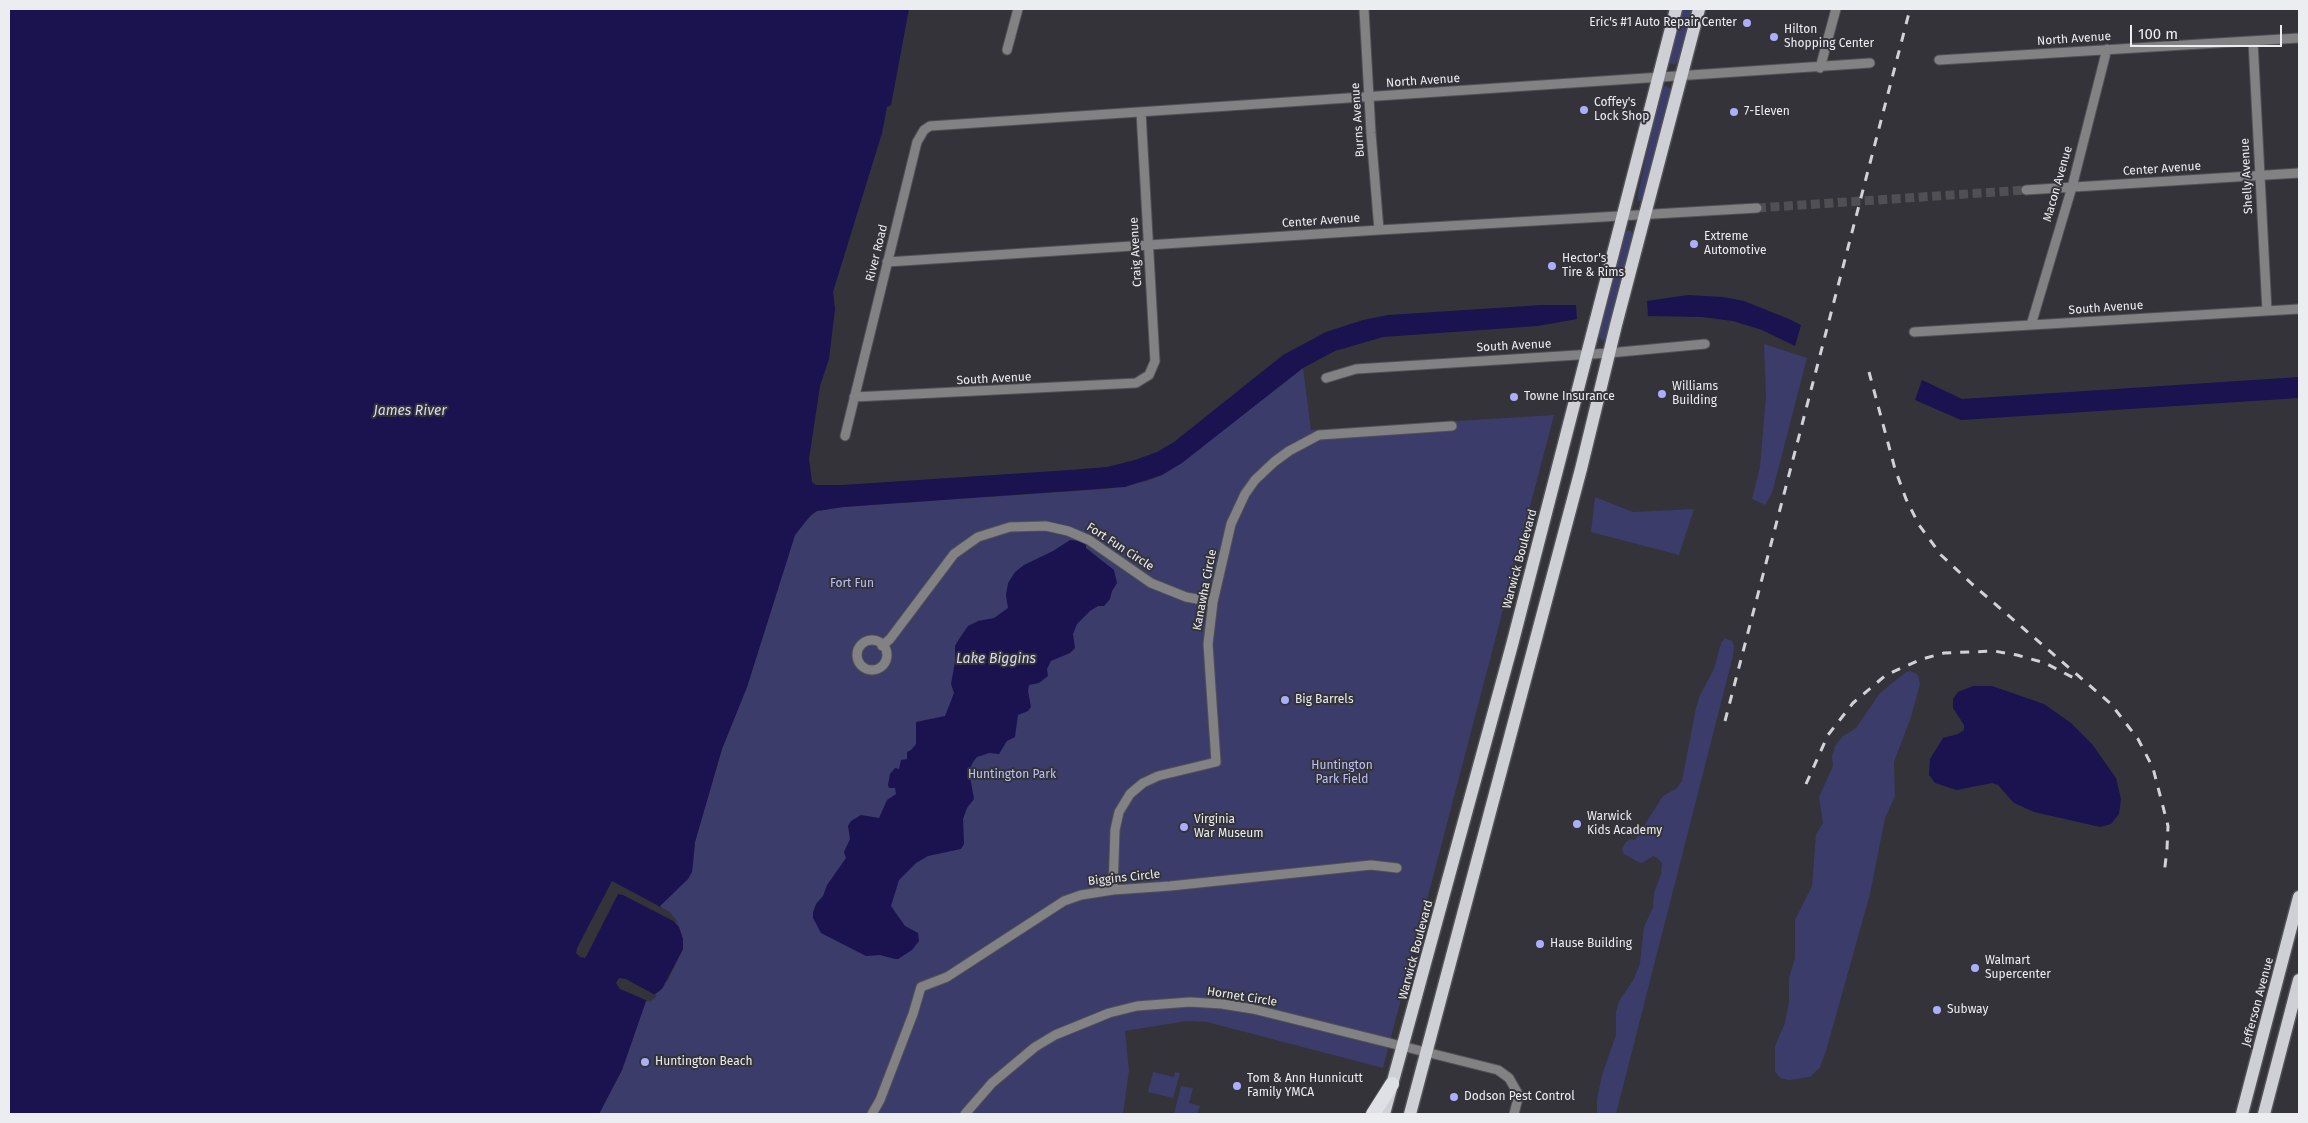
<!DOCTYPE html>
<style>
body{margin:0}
#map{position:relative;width:2308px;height:1123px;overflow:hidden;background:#333339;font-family:"Fira Sans",sans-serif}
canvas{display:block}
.frame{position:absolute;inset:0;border:10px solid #ecedf0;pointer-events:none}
.scale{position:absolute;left:2130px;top:25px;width:152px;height:22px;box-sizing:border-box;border:2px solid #ecedf0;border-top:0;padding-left:6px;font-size:15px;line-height:18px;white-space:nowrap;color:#ecedf0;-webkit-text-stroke:4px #333339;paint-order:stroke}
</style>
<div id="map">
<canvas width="2308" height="1123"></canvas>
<div class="frame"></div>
<div class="scale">100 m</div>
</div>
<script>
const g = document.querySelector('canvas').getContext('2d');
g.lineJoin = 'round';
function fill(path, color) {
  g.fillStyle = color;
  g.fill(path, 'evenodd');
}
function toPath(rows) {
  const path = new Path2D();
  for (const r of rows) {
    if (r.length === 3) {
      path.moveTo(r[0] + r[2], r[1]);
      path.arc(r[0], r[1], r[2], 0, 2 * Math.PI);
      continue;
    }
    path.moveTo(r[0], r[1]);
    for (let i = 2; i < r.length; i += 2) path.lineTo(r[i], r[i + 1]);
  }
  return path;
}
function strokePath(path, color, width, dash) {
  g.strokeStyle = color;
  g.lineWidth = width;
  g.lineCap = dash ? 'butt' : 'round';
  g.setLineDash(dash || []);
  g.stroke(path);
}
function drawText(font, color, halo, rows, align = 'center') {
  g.font = font + ' "Fira Sans",sans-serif';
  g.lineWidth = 4;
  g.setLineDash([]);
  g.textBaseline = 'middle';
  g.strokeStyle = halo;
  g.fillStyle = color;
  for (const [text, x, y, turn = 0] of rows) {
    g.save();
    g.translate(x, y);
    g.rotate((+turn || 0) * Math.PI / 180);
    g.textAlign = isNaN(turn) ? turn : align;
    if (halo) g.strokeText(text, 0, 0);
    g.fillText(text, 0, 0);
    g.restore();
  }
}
const green = toPath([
 [1681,9,1694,9,1681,58,1674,65,1670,63,1670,57],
 [1666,86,1671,89,1671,94,1643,200,1638,201,1638,194,1659,98,1662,88],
 [1629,230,1633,233,1631,238,1632,242,1607,338,1603,341,1598,336,1622,239,1626,235,1625,232],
 [1764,344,1807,358,1772,493,1765,505,1752,499,1760,467,1766,396],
 [1303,368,1311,430,1554,415,1383,1068,1207,1022,1187,1021,1125,1031,1129,1070,1123,1114,599,1114,622,1070,646,1001,668,980,683,949,679,927,660,906,688,879,693,865,695,842,722,749,747,687,795,535,805,521,817,511,843,507,1106,489,1147,481,1162,475],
 [1595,497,1633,512,1694,509,1679,555,1591,532],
 [1725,638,1732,641,1734,646,1733,656,1616,1114,1597,1114,1597,1099,1602,1075,1616,1035,1616,1012,1619,1001,1634,979,1640,963,1644,927,1653,907,1654,893,1661,874,1662,863,1657,858,1653,856,1642,863,1636,861,1624,854,1622,849,1626,842,1630,839,1635,840,1663,796,1677,788,1682,781,1696,708,1700,695,1714,669,1721,643],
 [1911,671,1918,675,1920,684,1911,717,1894,762,1895,796,1885,818,1870,894,1826,1051,1820,1067,1810,1077,1789,1080,1780,1078,1775,1071,1775,1046,1785,1023,1789,1002,1789,978,1795,958,1795,920,1812,886,1816,834,1823,823,1819,797,1833,766,1832,757,1835,746,1843,736,1856,728,1880,693,1906,672],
 [1153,1072,1174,1077,1175,1072,1180,1073,1173,1098,1148,1092],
 [1181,1086,1193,1088,1189,1103,1200,1106,1197,1114,1174,1114]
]);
const water = toPath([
 [9,9,909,9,891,105,887,107,882,133,833,292,835,309,829,359,820,386,809,459,812,482,816,485,842,485,1070,470,1107,467,1135,460,1157,452,1174,442,1283,355,1326,332,1363,320,1388,315,1542,305,1576,305,1577,319,1538,326,1383,337,1335,351,1303,368,1182,463,1162,475,1125,487,843,507,817,511,811,515,795,535,747,687,722,749,695,842,692,872,688,879,660,906,679,927,683,939,683,949,662,989,646,1001,622,1070,599,1114,9,1114],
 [1688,295,1723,297,1744,301,1789,319,1801,325,1795,346,1762,330,1733,321,1702,317,1648,316,1647,301],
 [2299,377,2299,398,1961,420,1915,400,1922,380,1962,399],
 [1070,540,1081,541,1086,545,1086,548,1114,570,1117,583,1112,591,1110,599,1104,606,1098,606,1090,611,1077,624,1073,634,1075,648,1070,653,1051,661,1047,669,1048,676,1039,683,1029,685,1028,691,1031,707,1028,711,1018,715,1015,737,1007,741,999,754,989,753,977,757,973,762,969,771,974,799,967,808,963,819,964,844,961,849,928,856,916,863,899,880,891,906,905,926,918,933,919,941,912,950,898,959,895,959,880,955,866,956,821,933,813,918,813,912,816,904,823,896,827,885,846,858,844,852,850,839,848,826,851,821,861,815,879,818,887,800,896,794,895,788,889,788,888,785,890,774,895,768,899,769,901,760,907,759,907,752,911,750,916,744,916,722,945,716,954,693,951,684,955,662,955,646,959,639,968,626,978,621,994,618,1008,608,1006,595,1008,583,1015,572,1024,565,1053,551],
 [1973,686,1992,686,2044,704,2071,723,2092,744,2116,778,2121,799,2119,814,2111,824,2100,827,2034,812,2014,803,1998,785,1992,783,1957,790,1935,783,1929,775,1930,759,1943,738,1958,734,1964,730,1964,725,1953,708,1953,699,1958,692]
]);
const pier = toPath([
 [612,881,670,912,679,924,623,895,618,894,587,955,585,958,580,957,576,953,577,948],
 [619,978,626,979,657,996,650,1002,620,989,616,983]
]);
const minorTunnel = toPath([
 [1757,208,2026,190]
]);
const minor = toPath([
 [1364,9,1371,133,1379,230],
 [2253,41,2267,311],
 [1007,50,1018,9],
 [1939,60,2299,38],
 [1820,68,1836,9],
 [2026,190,2299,173],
 [887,262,1379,230,1757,208],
 [2031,325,2072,187,2107,49],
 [1914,332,2299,309],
 [1326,378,1356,369,1609,353,1705,344],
 [854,397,1136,383,1149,375,1155,361,1141,112],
 [845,436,917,142,924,130,930,126,1870,63],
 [872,655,15],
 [882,646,890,639,954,554,978,537,1010,527,1046,526,1068,531,1089,540,1151,583,1186,597,1213,602],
 [1113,890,1115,830,1119,812,1130,794,1143,783,1158,776,1216,762,1208,644,1213,602,1231,524,1245,494,1255,480,1274,462,1289,451,1319,435,1452,426],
 [872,1114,880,1100,913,1014,921,987,947,977,1064,901,1081,895,1113,890,1170,886,1371,865,1397,868],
 [965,1114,992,1083,1035,1047,1055,1035,1109,1013,1137,1006,1190,1002,1222,1004,1253,1009,1498,1070,1509,1078,1517,1092,1517,1102,1514,1114]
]);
const primary = toPath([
 [1384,1114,1512,645,1676,9],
 [1410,1114,1581,469,1616,325,1699,9],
 [2242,1114,2299,897],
 [2264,1114,2299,980]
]);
const trunk = toPath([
 [1373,1114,1392,1084]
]);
const rail = toPath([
 [1869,372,1895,469,1906,499,1919,525,1941,555,1972,584,2111,704,2138,739,2153,768,2168,826,2167,849,2164,875],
 [1725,721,1910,9],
 [1806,784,1828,735,1853,703,1886,675,1922,659,1944,653,1994,651,2017,655,2045,663,2074,678]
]);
const markers = [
 [1747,23,5,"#abaffb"],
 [1774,37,5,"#abaffb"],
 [1584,110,5,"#abaffb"],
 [1734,112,5,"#abaffb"],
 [1694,244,5,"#abaffb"],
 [1552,266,5,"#abaffb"],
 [1662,394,5,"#abaffb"],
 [1514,397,5,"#abaffb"],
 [1285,700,5,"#abaffb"],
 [1577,824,5,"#abaffb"],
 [1184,827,5,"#abaffb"],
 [1540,944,5,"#abaffb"],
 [1975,968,5,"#abaffb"],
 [1937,1010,5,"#abaffb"],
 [645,1062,5,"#abaffb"],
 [1237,1086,5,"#abaffb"],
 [1454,1097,5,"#abaffb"]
];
const poiNames = [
 ["Eric's #1 Auto Repair Center",1737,23,"right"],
 ["Hilton",1784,30],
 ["Shopping Center",1784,44],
 ["Coffey's",1594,103],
 ["Lock Shop",1594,117],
 ["7-Eleven",1744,112],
 ["Extreme",1704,237],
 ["Automotive",1704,251],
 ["Hector's",1562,259],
 ["Tire & Rims",1562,273],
 ["Williams",1672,387],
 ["Building",1672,401],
 ["Towne Insurance",1524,397],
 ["Big Barrels",1295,700],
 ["Warwick",1587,817],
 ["Kids Academy",1587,831],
 ["Virginia",1194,820],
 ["War Museum",1194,834],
 ["Hause Building",1550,944],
 ["Walmart",1985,961],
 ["Supercenter",1985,975],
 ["Subway",1947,1010],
 ["Huntington Beach",655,1062],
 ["Tom & Ann Hunnicutt",1247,1079],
 ["Family YMCA",1247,1093],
 ["Dodson Pest Control",1464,1097]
];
const streetNames = [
 ["North Avenue",2074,39,-4],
 ["North Avenue",1423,81,-4],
 ["Burns Avenue",1358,120,-94],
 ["Center Avenue",2162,169,-4],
 ["Shelly Avenue",2247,176,-93],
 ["Macon Avenue",2058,184,-74],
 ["Center Avenue",1321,221,-4],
 ["Craig Avenue",1136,252,-93],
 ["River Road",877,253,-76],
 ["South Avenue",2106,308,-4],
 ["South Avenue",1514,346,-3],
 ["South Avenue",994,379,-3],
 ["Fort Fun Circle",1120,547,33],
 ["Warwick Boulevard",1520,559,-75],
 ["Kanawha Circle",1205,590,-79],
 ["Biggins Circle",1124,878,-6],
 ["Warwick Boulevard",1416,950,-75],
 ["Hornet Circle",1242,997,9],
 ["Jefferson Avenue",2258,1002,-75]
];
const parkNames = [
 ["Fort Fun",852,584],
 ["Huntington",1342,766],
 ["Park Field",1342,780],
 ["Huntington Park",1012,775]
];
const waterNames = [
 ["James River",410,411],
 ["Lake Biggins",996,659]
];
fill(green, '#3b3c6a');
fill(water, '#1b134f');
fill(pier, '#333339');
strokePath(minorTunnel, '#4f4f54', 9, [9, 4.5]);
strokePath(minor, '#515156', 11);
strokePath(primary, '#515156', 15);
strokePath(trunk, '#515156', 16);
strokePath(minor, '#828285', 9);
strokePath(primary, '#cfd0d6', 12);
strokePath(trunk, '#dee0e6', 14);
strokePath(rail, '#d1d2d6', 3, [9, 9]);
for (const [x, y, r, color] of markers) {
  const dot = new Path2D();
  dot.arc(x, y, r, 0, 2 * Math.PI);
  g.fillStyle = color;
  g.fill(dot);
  strokePath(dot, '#333339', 2);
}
drawText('12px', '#ecedf0', '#333339', poiNames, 'left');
drawText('12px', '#ecedf0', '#333339', streetNames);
drawText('12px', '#bcc0fa', '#333339', parkNames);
drawText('italic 14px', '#d8daee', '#333339', waterNames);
</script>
